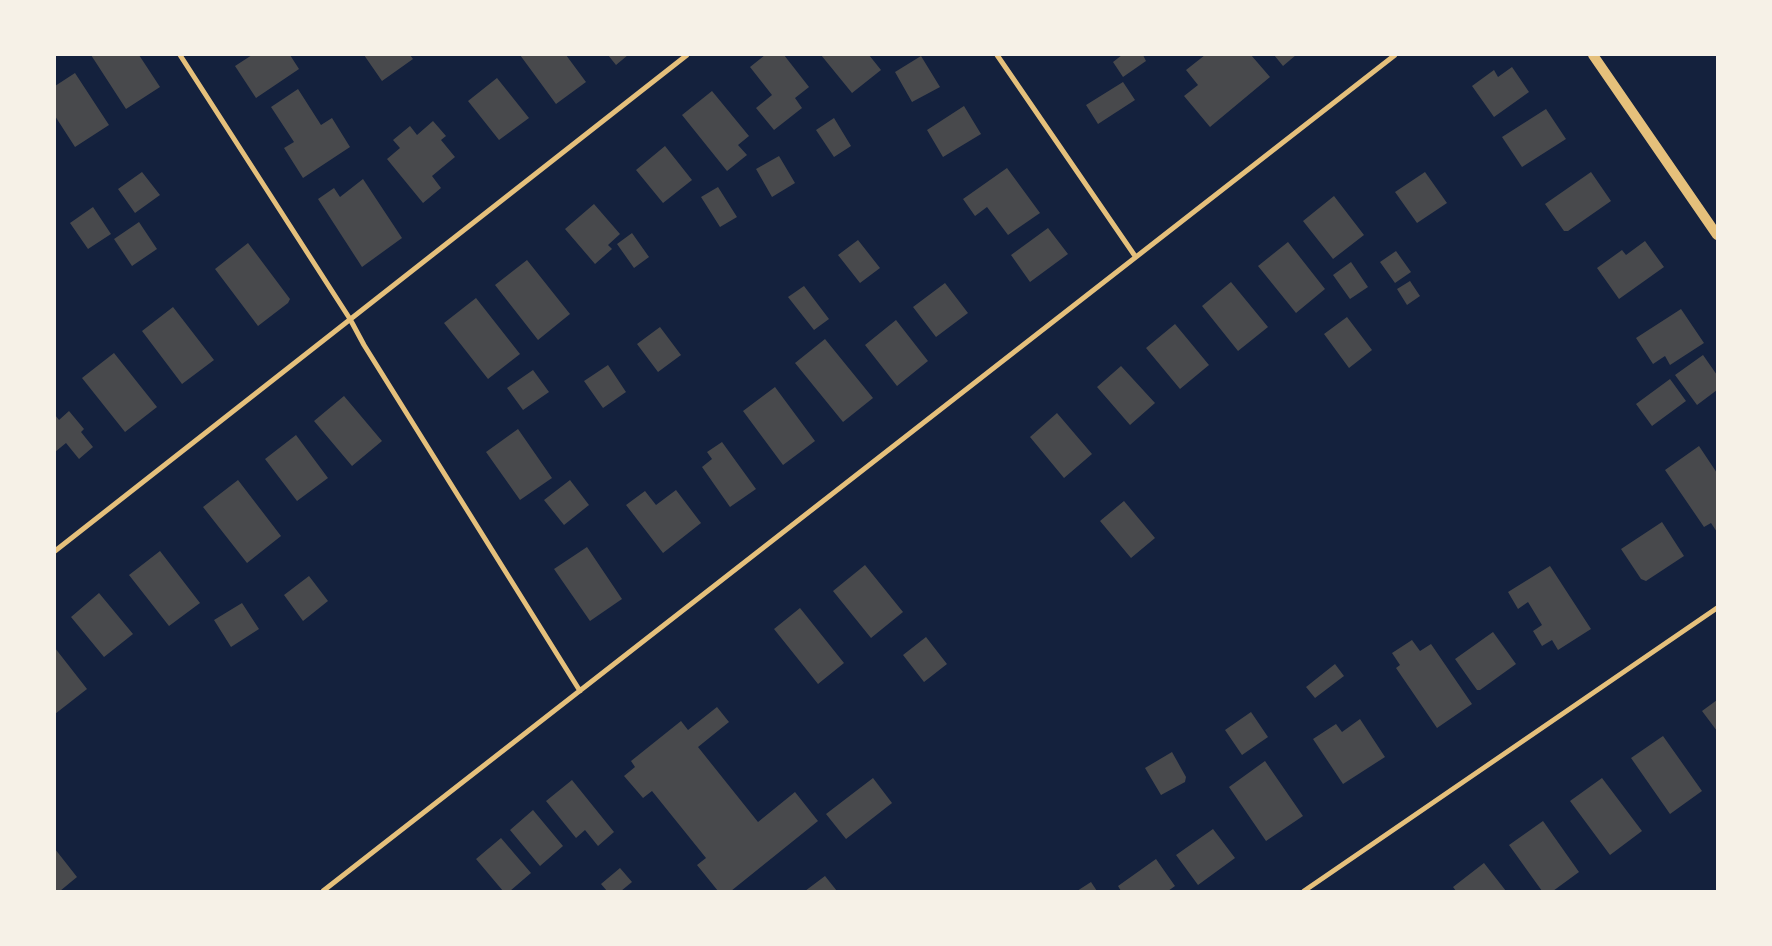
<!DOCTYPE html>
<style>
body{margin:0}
#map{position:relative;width:1772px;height:946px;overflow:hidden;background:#14213d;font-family:"Alegreya Sans",sans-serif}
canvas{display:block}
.frame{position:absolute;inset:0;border:56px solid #f6f1e7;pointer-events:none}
</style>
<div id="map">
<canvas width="1772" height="946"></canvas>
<div class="frame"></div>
</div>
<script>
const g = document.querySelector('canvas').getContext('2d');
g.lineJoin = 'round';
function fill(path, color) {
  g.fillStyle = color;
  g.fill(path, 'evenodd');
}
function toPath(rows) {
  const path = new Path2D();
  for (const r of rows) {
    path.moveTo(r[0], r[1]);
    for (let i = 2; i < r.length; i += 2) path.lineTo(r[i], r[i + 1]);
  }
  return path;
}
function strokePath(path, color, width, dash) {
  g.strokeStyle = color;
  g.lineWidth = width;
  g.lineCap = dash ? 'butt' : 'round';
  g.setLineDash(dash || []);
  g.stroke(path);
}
const building = toPath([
 [91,55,139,55,160,87,126,109],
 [252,55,290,55,299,69,256,98,235,66],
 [364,55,410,55,413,59,382,81],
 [520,55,566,55,586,82,556,104],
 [608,55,628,55,616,65],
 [765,55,784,55,809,87,795,98,802,108,774,130,756,108,772,95,750,67],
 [821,55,869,55,881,70,852,93],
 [1122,55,1143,55,1146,61,1123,77,1113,62],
 [1205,55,1251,55,1270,77,1210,127,1184,96,1198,85,1186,70],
 [1274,55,1296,55,1283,66],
 [921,56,940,87,912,102,895,72],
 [1512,67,1529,92,1494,117,1472,86,1494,70,1498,77],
 [75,73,109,125,75,147,55,116,55,86],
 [497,78,529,118,499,140,468,101],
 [1123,82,1135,100,1098,124,1086,105],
 [298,89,321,125,332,118,350,147,303,178,284,148,294,142,271,107],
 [712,91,749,136,738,145,747,155,727,171,682,115],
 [964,106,981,134,943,157,927,130],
 [1546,109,1566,139,1522,167,1502,137],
 [834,118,851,146,834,157,816,130],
 [433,121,446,136,441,140,455,157,432,176,441,188,423,203,387,159,400,148,393,140,410,126,417,135],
 [665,146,692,180,663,203,636,170],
 [779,156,795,183,772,197,756,169],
 [1007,168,1040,213,1008,235,987,207,975,216,963,199],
 [142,172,160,195,135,213,118,189],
 [1425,172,1447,203,1417,223,1395,192],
 [1591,172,1611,201,1568,231,1564,231,1545,204],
 [363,179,402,238,362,267,318,199,334,188,340,197],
 [718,187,737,217,720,227,701,197],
 [1334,196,1364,235,1333,259,1303,221],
 [594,204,620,234,608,245,612,249,595,264,565,229],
 [93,207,111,234,88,249,70,223],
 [139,222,157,249,132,266,114,239],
 [1048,228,1068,254,1030,282,1011,255],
 [632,233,649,257,634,268,617,244],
 [858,240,880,268,860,283,838,255],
 [1645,241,1664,267,1619,299,1597,268,1622,250,1626,255],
 [1288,242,1325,289,1296,313,1258,266],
 [248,243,290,299,288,303,258,326,215,269],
 [1396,251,1411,272,1395,283,1380,262],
 [527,260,570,314,538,340,495,285],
 [1351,262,1368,287,1350,299,1333,275],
 [1410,281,1420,296,1407,305,1397,289],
 [1231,282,1268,327,1238,351,1202,306],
 [945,283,968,313,936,337,913,307],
 [804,286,829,319,814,330,788,297],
 [476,298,520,354,488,379,444,323],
 [173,307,214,360,182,384,142,331],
 [1681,309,1704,343,1670,365,1665,356,1653,364,1636,338],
 [1347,317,1372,350,1349,368,1324,334],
 [896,320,928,361,897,386,865,345],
 [1175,324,1209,365,1180,389,1146,348],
 [660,327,681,355,658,372,637,344],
 [825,339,873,398,843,422,795,363],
 [114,353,157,407,125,432,82,378],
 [1703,355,1717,375,1717,390,1697,405,1675,375],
 [608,365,626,392,603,408,584,381],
 [1121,366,1155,403,1130,425,1097,387],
 [533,370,549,392,523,410,507,388],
 [1670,379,1686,401,1652,426,1636,404],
 [775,387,815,441,783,465,743,411],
 [344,396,382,441,352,466,314,421],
 [69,411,84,429,81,432,93,447,79,459,66,443,55,452,55,415,59,420],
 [1057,413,1092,454,1064,478,1030,437],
 [518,429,552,478,520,500,486,452],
 [296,435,328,478,297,501,265,459],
 [722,442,756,489,730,507,702,467,712,459,707,452],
 [1699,446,1717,473,1717,532,1711,523,1704,527,1665,470],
 [238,480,281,536,247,563,203,507],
 [570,480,589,505,564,525,544,500],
 [676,490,701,523,663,553,626,505,645,491,656,505],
 [1124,501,1155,538,1131,558,1100,521],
 [1662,522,1684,556,1646,581,1641,579,1621,549],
 [587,547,622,599,590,621,554,569],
 [160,551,200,603,169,626,129,575],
 [865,565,903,612,871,638,833,591],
 [1550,566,1591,629,1558,650,1552,640,1542,646,1533,631,1542,625,1528,602,1518,609,1508,592],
 [309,576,328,601,303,621,284,595],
 [99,593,133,634,104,657,71,617],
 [242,603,259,629,231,647,214,620],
 [800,608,844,663,818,684,774,629],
 [1493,632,1516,664,1480,690,1477,690,1455,659],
 [926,637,947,664,924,682,903,655],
 [1412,640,1420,651,1431,644,1472,704,1437,728,1396,668,1400,665,1392,653],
 [55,648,87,689,55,714],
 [1335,664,1344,676,1315,698,1306,687],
 [1717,700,1717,731,1702,711],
 [717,707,729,722,698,747,758,822,795,792,818,821,731,891,718,891,697,865,706,858,652,791,643,798,624,776,635,767,631,761,681,721,688,730],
 [1251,712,1268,737,1242,755,1225,730],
 [1360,719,1385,757,1343,784,1313,739,1336,724,1342,732],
 [1663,736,1702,791,1670,814,1631,758],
 [1172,752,1186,777,1185,782,1161,795,1145,768],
 [1265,761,1303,816,1266,841,1229,787],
 [873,778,892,803,846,839,826,814],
 [1602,778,1642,831,1610,855,1570,801],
 [572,780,614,832,598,846,585,830,576,838,546,801],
 [533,810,563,846,540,866,510,830],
 [1543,821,1579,872,1553,891,1542,891,1509,845],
 [1213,829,1235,858,1198,885,1176,855],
 [501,838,531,873,510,891,503,891,476,859],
 [55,849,77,877,60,891,55,891],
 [1156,859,1175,886,1168,891,1121,891,1118,886],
 [1484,863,1506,891,1456,891,1453,887],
 [620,868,632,882,621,891,607,891,601,884],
 [825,876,837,891,805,891],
 [1091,882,1097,891,1077,891]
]);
const minor = toPath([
 [180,55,350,319,364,345,580,691],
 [997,55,1135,256],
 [55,551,687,55],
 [323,891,1395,55],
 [1304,891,1717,608]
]);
const secondary = toPath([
 [1593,55,1717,235]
]);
fill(building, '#48494c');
strokePath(minor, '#e5c07b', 5);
strokePath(secondary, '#e5c07b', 10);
</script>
